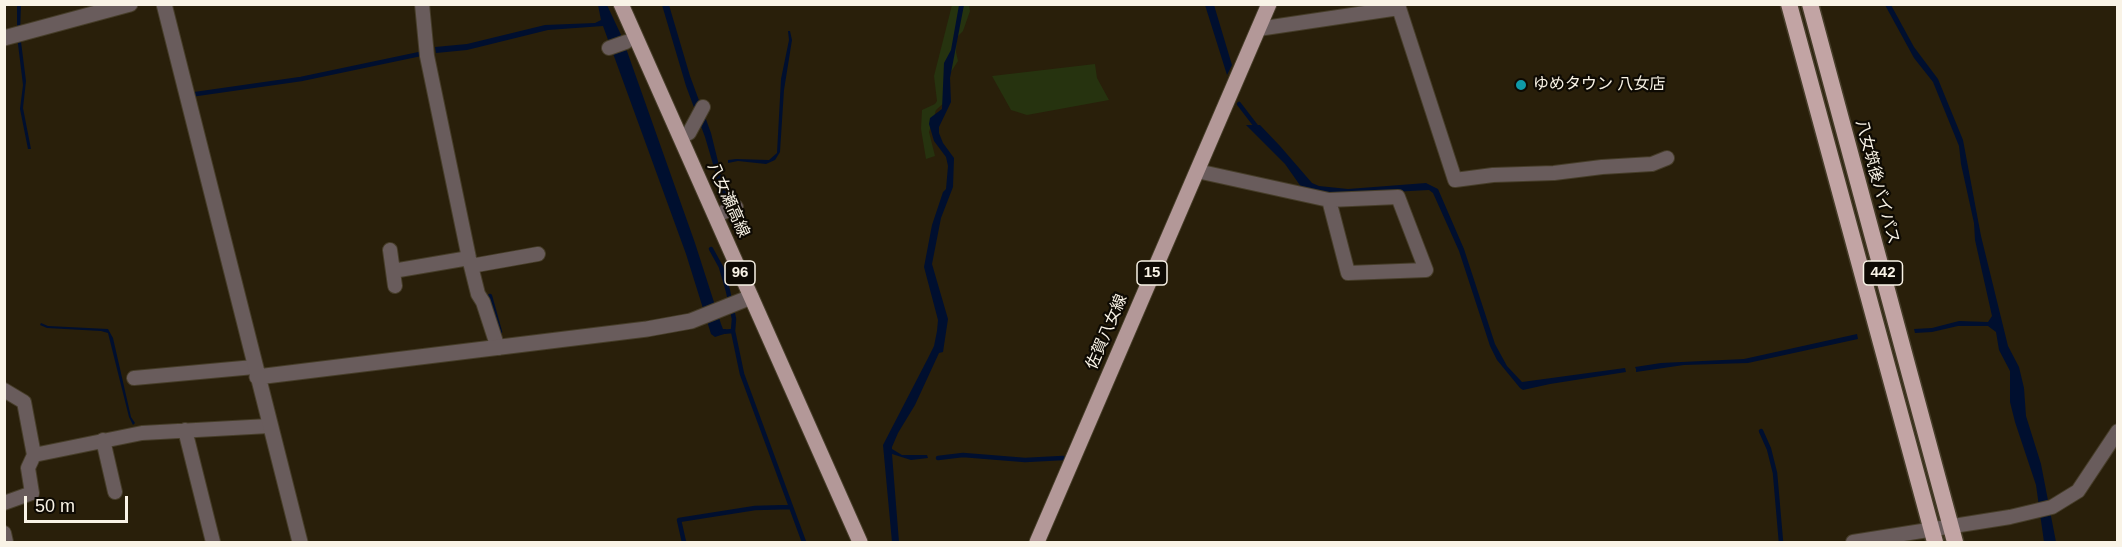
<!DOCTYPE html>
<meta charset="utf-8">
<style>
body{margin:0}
#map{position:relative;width:2122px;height:547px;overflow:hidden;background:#291f0a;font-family:Arial,sans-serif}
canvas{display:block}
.frame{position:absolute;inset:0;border:6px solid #f9f3e6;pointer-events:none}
.scale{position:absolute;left:24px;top:496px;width:104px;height:27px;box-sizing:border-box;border:3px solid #f9f3e6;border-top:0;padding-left:8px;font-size:18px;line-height:21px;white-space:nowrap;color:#f9f3e6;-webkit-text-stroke:4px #0e0a03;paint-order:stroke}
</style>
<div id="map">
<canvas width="2122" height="547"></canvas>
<div class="frame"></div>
<div class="scale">50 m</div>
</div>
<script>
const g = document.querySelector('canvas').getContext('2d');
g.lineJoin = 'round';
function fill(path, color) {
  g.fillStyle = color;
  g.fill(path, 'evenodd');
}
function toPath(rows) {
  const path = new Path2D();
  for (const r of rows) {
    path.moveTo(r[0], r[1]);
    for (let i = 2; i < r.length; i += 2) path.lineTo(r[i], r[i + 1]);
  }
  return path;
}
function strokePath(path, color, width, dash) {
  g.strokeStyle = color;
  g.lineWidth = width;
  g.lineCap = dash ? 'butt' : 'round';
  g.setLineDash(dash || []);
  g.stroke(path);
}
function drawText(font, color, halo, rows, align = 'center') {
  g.font = font + ' Arial,"Noto Sans JP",sans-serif';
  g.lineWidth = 4.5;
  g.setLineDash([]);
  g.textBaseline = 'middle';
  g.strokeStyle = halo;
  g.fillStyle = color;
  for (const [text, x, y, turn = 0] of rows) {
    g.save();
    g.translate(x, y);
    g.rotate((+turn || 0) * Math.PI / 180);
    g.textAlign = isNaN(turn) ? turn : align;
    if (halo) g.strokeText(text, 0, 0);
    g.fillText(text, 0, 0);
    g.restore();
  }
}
const green = toPath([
 [952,5,969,5,970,11,963,31,957,37,956,52,958,61,949,75,947,100,936,110,929,132,935,156,926,159,921,129,922,110,935,104,937,101,934,76],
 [1095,64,1097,78,1109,100,1027,115,1011,110,992,76]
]);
const water = toPath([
 [17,5,21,5,20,34,26,81,23,108,31,149,28,149,20,109,23,85,17,36],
 [598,5,607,5,622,37,695,243,721,324,723,329,726,329,727,333,715,337,711,334,686,254,603,26,548,30,467,50,436,53,435,47,467,44,545,25,595,23,601,20],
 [662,5,669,5,690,76,711,133,725,190,742,232,734,229,717,188,715,171,705,137,686,86],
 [959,5,964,5,950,78,951,102,939,127,939,133,943,143,954,158,953,187,941,218,932,264,948,319,943,352,939,353,915,405,898,433,892,447,892,449,902,455,927,455,928,458,911,460,892,454,899,542,892,542,883,445,927,360,934,346,937,331,938,320,924,267,932,225,943,192,946,189,948,166,946,157,934,141,929,124,930,118,942,109,944,63,951,50],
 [1205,5,1214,5,1232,65,1227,75],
 [1885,5,1891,5,1914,47,1938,79,1963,140,1981,236,2008,346,2019,367,2024,388,2026,416,2041,464,2056,542,2044,542,2036,485,2015,422,2010,402,2010,371,1999,350,1996,332,1988,326,1958,326,1932,332,1915,333,1914,329,1932,328,1959,321,1988,322,1992,316,1975,240,1974,223,1961,164,1959,146,1933,82,1914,58],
 [788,31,790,31,792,40,784,90,780,152,775,160,766,164,738,161,728,163,728,160,736,159,769,160,777,153,781,79,789,40],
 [1246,125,1260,125,1280,146,1312,183,1319,186,1348,189,1426,183,1438,189,1464,249,1495,344,1507,366,1522,382,1625,368,1626,372,1550,384,1523,390,1520,388,1497,360,1490,346,1459,251,1433,193,1429,190,1335,195,1304,191,1285,164],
 [41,323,48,326,108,329,113,338,131,417,135,423,133,425,129,417,108,333,101,331,47,328,40,325],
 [1857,334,1858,339,1748,363,1684,365,1636,372,1636,369,1635,367,1661,363,1744,359]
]);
const stream = toPath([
 [189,95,301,79,420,54],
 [1239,104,1259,130],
 [711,249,721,267,728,291,734,319,733,331,742,374,804,542],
 [490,296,500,332],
 [721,332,733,331],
 [1761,431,1769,449,1775,473,1781,542],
 [938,458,963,455,1025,460,1063,458],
 [684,542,679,520,755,508,791,507]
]);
const minor = toPath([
 [422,4,427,56,469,258,478,294,483,302,498,348],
 [1258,29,1399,8,1455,180,1493,175,1554,173,1602,167,1652,164,1667,158],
 [609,48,626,42],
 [689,133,703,107],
 [1197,171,1329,200,1398,197,1426,270,1348,273,1329,200],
 [724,212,736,207],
 [390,250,395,286],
 [471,266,538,254],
 [393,271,469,258],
 [134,378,254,367],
 [4,390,24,402,34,455,28,468,32,493,4,503],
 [185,430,213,542],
 [103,440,115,492],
 [34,455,142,433,269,426],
 [4,533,6,542],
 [1853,542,2010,517,2052,507,2078,491,2118,431]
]);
const tertiary = toPath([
 [164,4,300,542],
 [4,38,130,4],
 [257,377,647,329,691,321,751,297]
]);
const primary = toPath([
 [621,4,860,542],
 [1037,542,1269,4]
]);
const trunk = toPath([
 [1789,4,1935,542],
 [1810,4,1955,542]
]);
const markers = [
 [1521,85,6,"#0f9aa8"]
];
const shields = [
 [740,273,30],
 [1152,273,30],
 [1883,273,39]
];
const shieldNames = [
 ["96",740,273],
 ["15",1152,273],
 ["442",1883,273]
];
const poiNames = [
 ["ゆめタウン 八女店",1533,85]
];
const streetNames = [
 ["八女筑後バイパス",1877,182,75],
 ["八女瀬高線",728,200,66],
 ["佐賀八女線",1107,332,-67]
];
fill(green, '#26330f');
fill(water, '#000f2f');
strokePath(stream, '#000f2f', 4.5);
strokePath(minor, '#463d29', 16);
strokePath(tertiary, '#463d29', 17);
strokePath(primary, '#463d29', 17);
strokePath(trunk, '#463d29', 19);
strokePath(minor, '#695c5c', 14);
strokePath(tertiary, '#695c5c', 15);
strokePath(primary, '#b39898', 15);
strokePath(trunk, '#c2a4a4', 16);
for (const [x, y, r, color] of markers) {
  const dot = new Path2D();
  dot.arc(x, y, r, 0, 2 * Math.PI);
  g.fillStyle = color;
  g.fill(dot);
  strokePath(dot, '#0e0a03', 2);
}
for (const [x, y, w] of shields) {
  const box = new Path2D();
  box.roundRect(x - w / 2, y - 12, w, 24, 4.5);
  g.fillStyle = '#0e0a03';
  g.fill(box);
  strokePath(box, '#f9f3e6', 1.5);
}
drawText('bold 15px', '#f9f3e6', null, shieldNames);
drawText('16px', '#f9f3e6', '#0e0a03', poiNames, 'left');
drawText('16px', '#f9f3e6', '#0e0a03', streetNames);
</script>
